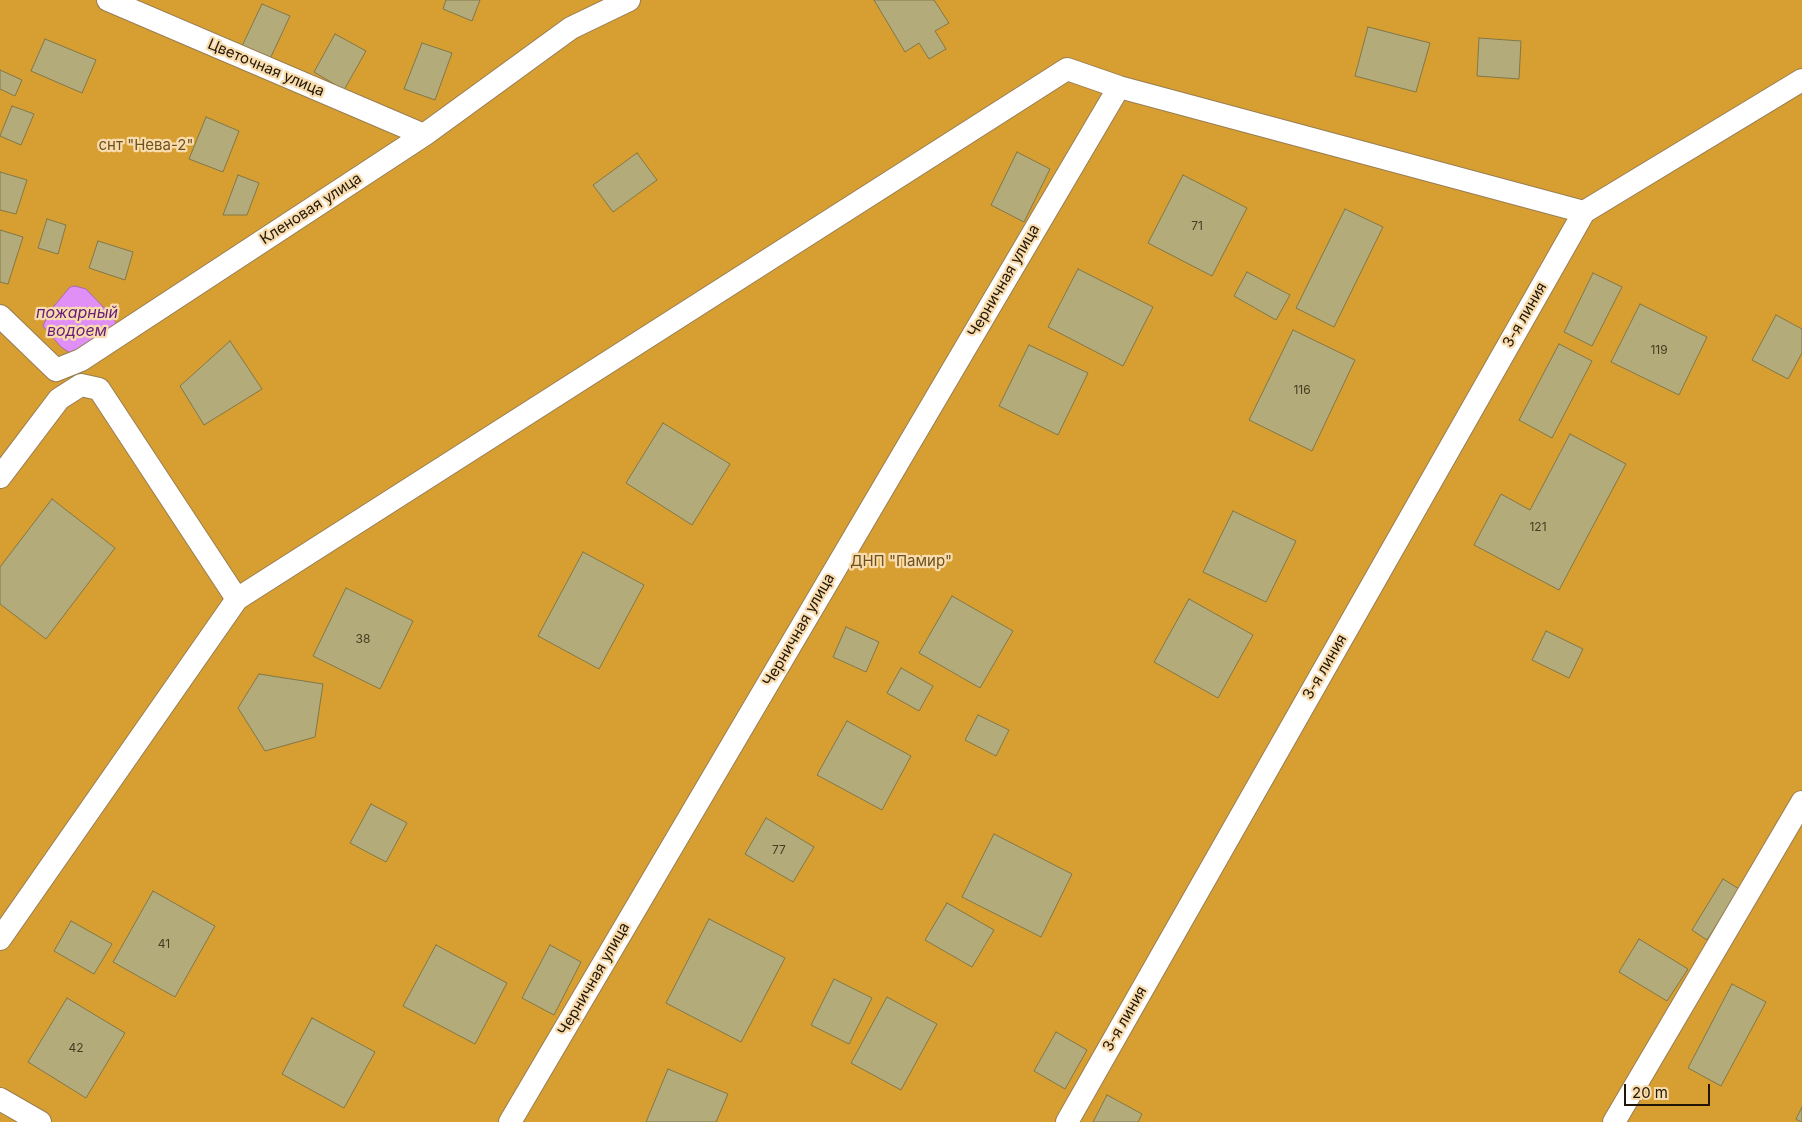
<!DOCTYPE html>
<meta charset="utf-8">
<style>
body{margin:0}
#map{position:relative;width:1802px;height:1122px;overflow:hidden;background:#eccfa2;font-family:Inter,sans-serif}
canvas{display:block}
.scale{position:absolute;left:1624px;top:1084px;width:86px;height:22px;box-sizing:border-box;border:2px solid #221706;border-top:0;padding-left:6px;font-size:15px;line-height:18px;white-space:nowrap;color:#221706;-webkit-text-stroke:4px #f9dcae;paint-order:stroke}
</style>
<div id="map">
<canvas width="1802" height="1122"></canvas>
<div class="scale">20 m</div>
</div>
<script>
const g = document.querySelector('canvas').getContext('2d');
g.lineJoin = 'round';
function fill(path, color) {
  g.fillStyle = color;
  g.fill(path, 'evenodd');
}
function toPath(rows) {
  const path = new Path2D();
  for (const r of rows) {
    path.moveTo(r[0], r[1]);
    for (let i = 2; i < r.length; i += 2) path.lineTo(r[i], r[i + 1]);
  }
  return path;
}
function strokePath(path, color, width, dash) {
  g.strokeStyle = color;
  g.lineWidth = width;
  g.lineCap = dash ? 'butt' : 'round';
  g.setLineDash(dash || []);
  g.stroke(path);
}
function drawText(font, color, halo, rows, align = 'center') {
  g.font = font + ' Inter,sans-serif';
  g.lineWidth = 4.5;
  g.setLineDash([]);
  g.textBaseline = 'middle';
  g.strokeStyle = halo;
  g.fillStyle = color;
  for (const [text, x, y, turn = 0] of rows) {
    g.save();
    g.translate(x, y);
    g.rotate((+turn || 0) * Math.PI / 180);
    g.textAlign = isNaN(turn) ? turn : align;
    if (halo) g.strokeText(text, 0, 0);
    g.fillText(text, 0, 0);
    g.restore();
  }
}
const green = toPath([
 [0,0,1802,0,1802,1122,0,1122]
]);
const water = toPath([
 [75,286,86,289,108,312,117,324,75,356,61,347,43,326,49,312,70,287,75,286]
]);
const building = toPath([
 [446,0,480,0,472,21,443,9,446,0],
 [874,0,934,0,949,23,935,31,946,49,929,59,919,43,905,52,874,0],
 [262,4,290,16,270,59,242,46,262,4],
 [1368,27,1430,43,1416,92,1355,76,1368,27],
 [335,34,366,51,344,90,314,72,335,34],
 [1479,38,1521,41,1519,79,1477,76,1479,38],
 [45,39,96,60,82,93,31,71,45,39],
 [422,43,452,53,435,100,404,89,422,43],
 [0,70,22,80,15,96,0,89,0,70],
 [12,106,34,114,21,145,0,136,12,106],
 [206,117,239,131,223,172,189,159,206,117],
 [1017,152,1050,169,1024,222,991,205,1017,152],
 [637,153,657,180,613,212,593,185,637,153],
 [0,172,27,180,16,214,0,210,0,172],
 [238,175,259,183,247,215,223,215,238,175],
 [1183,175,1247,208,1212,276,1148,243,1183,175],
 [1345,209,1383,227,1334,327,1296,308,1345,209],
 [47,219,66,225,58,254,38,248,47,219],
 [0,230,23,237,8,284,0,282,0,230],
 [98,241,133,252,125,280,89,268,98,241],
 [1078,269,1153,307,1123,366,1048,327,1078,269],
 [1247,272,1290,295,1276,320,1234,296,1247,272],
 [1593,273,1622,287,1592,346,1564,332,1593,273],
 [1640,304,1707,337,1679,395,1611,362,1640,304],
 [1776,315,1802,329,1802,353,1788,379,1752,360,1776,315],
 [1293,330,1355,360,1312,451,1249,420,1293,330],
 [230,341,262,389,204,425,180,386,230,341],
 [1559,344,1592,361,1552,438,1519,420,1559,344],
 [1029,345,1088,373,1058,435,999,406,1029,345],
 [663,423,730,464,692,525,626,483,663,423],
 [1570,434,1626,464,1559,590,1474,545,1501,494,1530,510,1570,434],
 [52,499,115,548,46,639,0,604,0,567,52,499],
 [1233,511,1296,541,1266,602,1203,572,1233,511],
 [583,552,644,585,599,669,538,636,583,552],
 [346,588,413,621,380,689,313,656,346,588],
 [952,596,1013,631,980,688,919,653,952,596],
 [1189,599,1253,635,1218,698,1154,662,1189,599],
 [846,627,879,642,866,672,833,657,846,627],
 [1546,631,1583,649,1569,678,1532,660,1546,631],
 [901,668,933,686,919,711,887,693,901,668],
 [259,674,323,684,315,737,265,751,238,708,259,674],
 [978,715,1009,730,996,756,965,740,978,715],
 [847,721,911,756,882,810,817,775,847,721],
 [371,804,407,823,386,862,350,843,371,804],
 [766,818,814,847,793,882,745,854,766,818],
 [994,834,1072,874,1041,937,962,897,994,834],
 [1723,879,1739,889,1707,940,1692,930,1723,879],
 [153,891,215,926,175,997,113,962,153,891],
 [947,903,994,930,972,967,925,940,947,903],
 [709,919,785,958,741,1042,666,1003,709,919],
 [71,921,112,944,94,974,54,951,71,921],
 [1639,939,1688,969,1667,1001,1619,972,1639,939],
 [436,945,507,983,475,1044,403,1006,436,945],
 [550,945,581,962,554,1015,522,998,550,945],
 [834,979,872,998,849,1044,811,1025,834,979],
 [1732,984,1766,1002,1721,1086,1688,1068,1732,984],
 [887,997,937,1024,901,1090,851,1063,887,997],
 [67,998,125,1033,86,1098,28,1062,67,998],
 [312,1018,375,1052,344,1108,282,1074,312,1018],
 [1056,1032,1087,1050,1065,1089,1034,1071,1056,1032],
 [668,1069,728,1094,716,1122,646,1122,668,1069],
 [1107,1095,1142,1114,1138,1122,1093,1122,1107,1095],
 [1802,1107,1802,1122,1801,1122,1796,1119,1802,1107]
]);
const minor = toPath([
 [108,0,424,135],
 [0,316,56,370,81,360,424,135,571,28,629,0],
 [0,477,59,399,81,385,99,389,237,599],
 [0,939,237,599,1067,69,1119,87,1584,212,1802,80],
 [0,1099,40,1122],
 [510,1122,1119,87],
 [1067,1122,1584,212],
 [1614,1122,1802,802]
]);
const numberNames = [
 ["71",1197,226],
 ["119",1659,350],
 ["116",1302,390],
 ["121",1538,527],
 ["38",363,639],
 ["77",779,850],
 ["41",164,944],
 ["42",76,1048]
];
const streetNames = [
 ["Цветочная улица",266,68,23],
 ["Кленовая улица",311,209,-33],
 ["Черничная улица",1004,281,-60],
 ["3-я линия",1525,315,-60],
 ["Черничная улица",799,630,-60],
 ["3-я линия",1325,667,-60],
 ["Черничная улица",594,979,-60],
 ["3-я линия",1125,1019,-60]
];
const parkNames = [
 ["снт \"Нева-2\"",146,145],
 ["ДНП \"Памир\"",901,561]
];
const waterNames = [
 ["пожарный",77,313],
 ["водоем",77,331]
];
fill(green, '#d79e31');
fill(water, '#e08ff6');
strokePath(water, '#a76bae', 1);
fill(building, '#b4ab7a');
strokePath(building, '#817848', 1);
strokePath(minor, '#987e53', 24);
strokePath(minor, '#fff', 22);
drawText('12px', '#463c23', null, numberNames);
drawText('15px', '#221706', '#f9dcae', streetNames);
drawText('15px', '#6e511d', '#f9dcae', parkNames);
drawText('italic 16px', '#671d79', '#f9dcae', waterNames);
</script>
